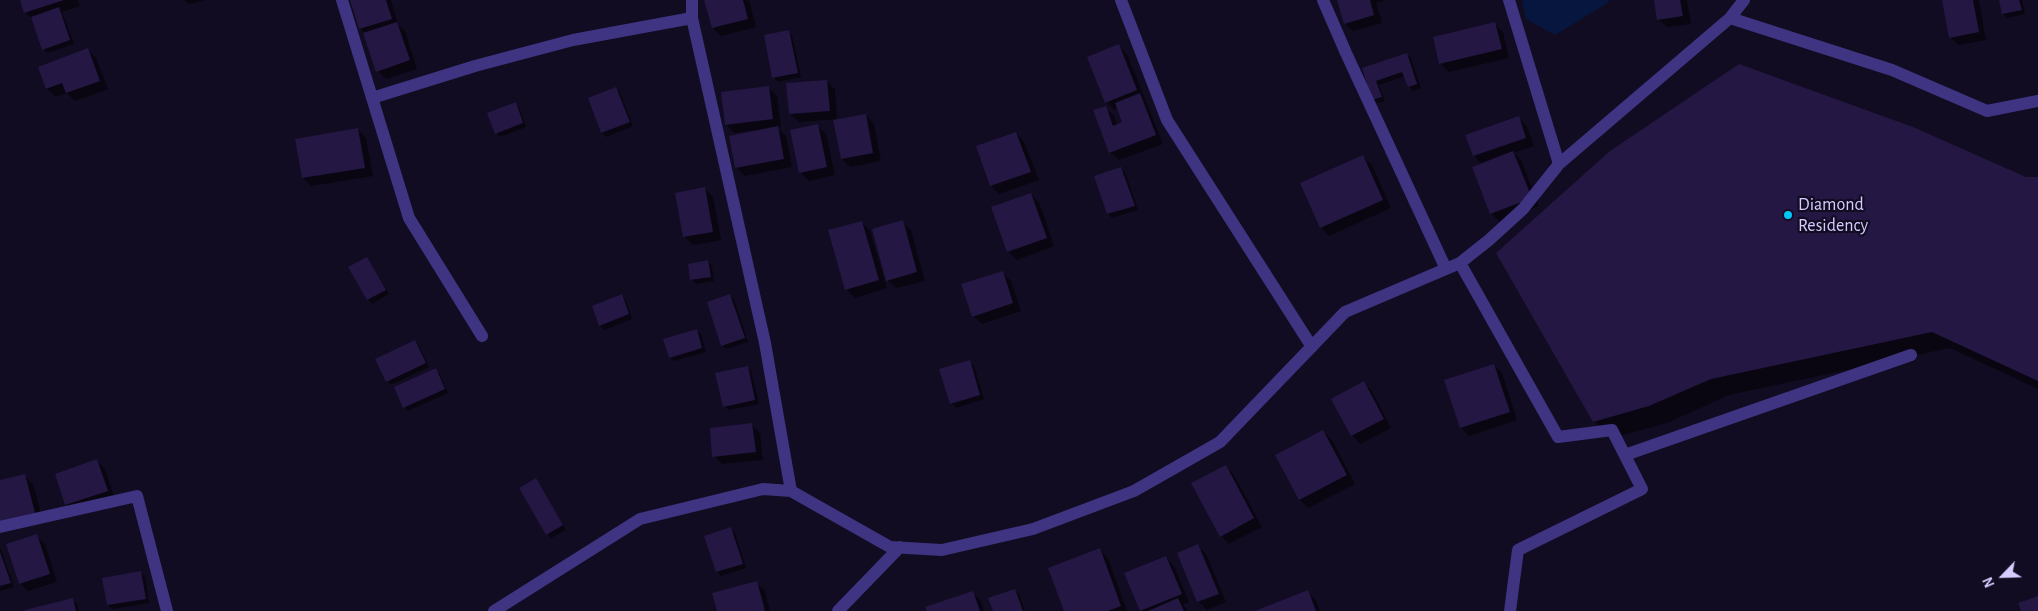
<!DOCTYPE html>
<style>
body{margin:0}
#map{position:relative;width:2038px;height:611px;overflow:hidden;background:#110c21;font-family:"Alegreya Sans",sans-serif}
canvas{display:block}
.north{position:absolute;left:1978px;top:551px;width:50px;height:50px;-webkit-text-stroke:4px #110c21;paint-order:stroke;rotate:246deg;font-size:14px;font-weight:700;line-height:20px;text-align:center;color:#d7ccff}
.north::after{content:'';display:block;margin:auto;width:18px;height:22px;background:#d7ccff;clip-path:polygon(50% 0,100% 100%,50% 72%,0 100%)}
</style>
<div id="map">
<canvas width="2038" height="611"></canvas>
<div class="north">N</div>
</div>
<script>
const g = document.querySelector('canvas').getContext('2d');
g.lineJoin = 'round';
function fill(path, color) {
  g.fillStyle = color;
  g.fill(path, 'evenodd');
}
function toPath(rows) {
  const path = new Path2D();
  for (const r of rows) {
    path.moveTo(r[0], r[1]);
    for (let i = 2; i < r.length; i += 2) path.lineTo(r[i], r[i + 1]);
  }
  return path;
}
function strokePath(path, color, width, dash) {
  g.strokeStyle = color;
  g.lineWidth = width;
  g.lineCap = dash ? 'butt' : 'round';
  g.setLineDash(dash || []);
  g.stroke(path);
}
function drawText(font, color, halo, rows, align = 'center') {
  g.font = font + ' "Alegreya Sans",sans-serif';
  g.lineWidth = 4.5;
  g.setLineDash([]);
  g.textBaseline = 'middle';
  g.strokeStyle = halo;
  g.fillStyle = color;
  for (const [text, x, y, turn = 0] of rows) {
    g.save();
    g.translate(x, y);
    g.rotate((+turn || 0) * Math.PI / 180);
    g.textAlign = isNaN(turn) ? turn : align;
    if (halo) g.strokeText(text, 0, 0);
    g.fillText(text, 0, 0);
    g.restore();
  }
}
const water = toPath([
 [1522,0,1609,0,1609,2,1555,35,1526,19]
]);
const shadow = toPath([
 [21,0,78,0,80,6,62,12,74,44,48,53,43,49,33,20,25,12],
 [184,0,206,0,189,4],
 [351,0,391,0,398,25,405,31,417,69,386,79,378,71,364,32,360,28],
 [706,0,749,0,756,27,721,36,713,28],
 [1338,0,1386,0,1376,3,1382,23,1353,31,1345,23],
 [1655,0,1687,0,1691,24,1667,27,1658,19],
 [1943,0,1979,0,1986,40,1958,45,1950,37],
 [2000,0,2022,0,2025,14,2007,18,2003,14],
 [1495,24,1503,32,1509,58,1449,72,1440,63],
 [788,32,792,36,801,77,778,82,774,78,765,36],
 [1118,46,1127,54,1163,144,1119,160,1110,152,1105,108,1114,116,1117,126,1123,123,1118,109,1114,110,1106,102],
 [88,50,96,58,108,89,75,101,67,93,56,97,47,89,40,67],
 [1406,54,1411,58,1421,88,1413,91,1409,87,1405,76,1379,85,1385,101,1378,103,1373,99,1363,69],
 [826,81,835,89,837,119,799,122,790,114],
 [769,88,777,96,781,127,777,128,786,136,792,167,745,176,736,167,754,130,734,133,726,124],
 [616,89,620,93,633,126,606,137,602,133,589,99],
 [515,103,519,107,526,127,500,137,496,133],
 [866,115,874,124,881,161,850,167,842,159],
 [1519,118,1527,126,1534,146,1514,153,1521,160,1539,206,1500,222,1491,213,1482,164,1474,156],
 [818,126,826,134,835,175,809,181,800,172],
 [358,129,366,138,373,176,311,186,303,178],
 [1016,133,1024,142,1039,180,999,194,991,186],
 [1363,157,1372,165,1391,208,1329,236,1321,227],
 [1121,168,1125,172,1138,210,1112,218,1108,214,1096,177],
 [2026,178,2038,178,2038,389,1950,348,1729,395,1667,423,1611,438,1594,421],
 [705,189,713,197,721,240,693,245,684,236],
 [1030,194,1039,202,1054,246,1017,260,1008,251],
 [861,222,870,231,887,288,855,298,846,289],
 [902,222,911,230,925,281,896,288,887,280],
 [367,258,389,294,372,304,368,299],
 [708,261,712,266,714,281,696,284,692,279],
 [1002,272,1011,281,1021,311,982,324,973,316],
 [730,295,734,299,748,342,726,349,722,345],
 [621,296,626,300,632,319,604,330,600,326],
 [696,330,701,334,706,352,674,361,670,357],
 [415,342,419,346,429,367,391,385,387,381],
 [969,362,974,366,984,399,956,408,952,404,941,370],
 [1494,365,1502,373,1517,420,1469,436,1461,428],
 [747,367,751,371,759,404,729,410,724,406],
 [435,369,439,373,448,393,408,411,404,407],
 [1364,383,1372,391,1391,428,1360,444,1352,435],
 [752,425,760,433,763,460,722,464,714,456],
 [1323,431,1332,440,1355,484,1308,508,1300,500],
 [97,461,105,469,115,499,74,513,66,504],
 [1226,466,1234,475,1262,527,1229,544,1221,536],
 [24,475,33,484,43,521,0,482],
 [535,480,566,530,551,538,547,534],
 [731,529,735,533,746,568,721,576,717,572,705,537],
 [36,536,45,544,57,582,28,591,20,583],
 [1198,546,1206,554,1226,602,1207,610,1198,601],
 [0,547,14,587,0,591],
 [1099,550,1108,558,1127,611,1066,611],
 [1166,557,1174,566,1189,602,1183,605,1188,611,1141,611,1125,574],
 [140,572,145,576,149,603,113,609,108,605,103,579],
 [756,582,765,591,770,611,718,611],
 [1015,590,1019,594,1025,611,994,611],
 [1307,592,1316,600,1320,611,1258,611],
 [973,593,981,601,984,611,928,611],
 [72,600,77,604,79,611,27,611]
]);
const building = toPath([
 [20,0,64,0,24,13],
 [350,0,386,0,392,19,359,29],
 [704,0,743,0,748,19,712,28],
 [1337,0,1370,0,1374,15,1344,24],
 [1654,0,1680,0,1683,16,1657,20],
 [1942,0,1973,0,1979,32,1949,38],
 [1999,0,2019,0,2022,10,2002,14],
 [59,7,70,40,42,50,31,17],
 [397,22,410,60,376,72,363,33],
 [1495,22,1502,49,1439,64,1433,37],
 [789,30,798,73,772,78,764,35],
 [1119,44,1137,90,1105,103,1087,57],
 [88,48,100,81,66,93,62,83,46,89,38,67],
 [1407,53,1417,84,1408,87,1402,72,1376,81,1382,97,1372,100,1362,68],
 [1739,64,1913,127,2026,177,2038,177,2038,381,1932,332,1711,379,1649,406,1593,422,1496,253,1610,151],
 [827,80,830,111,789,114,786,83],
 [769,86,773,119,725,125,721,92],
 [616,87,630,122,601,133,588,98],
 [1140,93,1156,135,1109,153,1093,110,1106,106,1113,126,1122,122,1115,103],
 [516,102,523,123,495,134,487,113],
 [866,114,873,153,841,159,833,120],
 [1519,116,1526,138,1473,156,1465,135],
 [818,124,827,167,799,173,790,130],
 [778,126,784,159,735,168,729,136],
 [358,128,365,168,302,178,295,139],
 [1016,132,1031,172,990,186,976,146],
 [1513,151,1532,198,1490,214,1472,167],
 [1363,155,1383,200,1320,228,1300,183],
 [1121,167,1135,206,1107,214,1094,176],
 [705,187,713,232,683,237,675,193],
 [1031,193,1047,238,1007,252,991,207],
 [903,220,917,272,886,281,872,229],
 [862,221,879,280,845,290,828,230],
 [367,257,386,290,367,300,348,267],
 [708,260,711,277,690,280,688,264],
 [1003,271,1013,303,972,317,961,284],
 [622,294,629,314,599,326,592,306],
 [730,294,745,338,721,346,707,302],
 [697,329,702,348,669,358,663,339],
 [415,340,426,363,386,382,375,359],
 [970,360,980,395,950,404,939,369],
 [1494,364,1510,412,1460,428,1444,380],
 [748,366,755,400,723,407,715,373],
 [436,368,445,389,403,408,394,387],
 [1364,381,1384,419,1351,436,1331,399],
 [752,423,756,452,712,457,710,428],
 [1323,430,1347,475,1299,500,1275,455],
 [97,459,108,491,65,505,55,474],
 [1226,465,1254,518,1220,537,1191,483],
 [25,474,35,513,0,522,0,480],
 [536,478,563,525,546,535,519,488],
 [731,527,743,564,716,572,704,536],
 [37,534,50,574,19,584,6,544],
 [1198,544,1219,594,1197,602,1177,553],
 [1100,548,1121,606,1108,611,1064,611,1048,568],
 [0,552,11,583,0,586],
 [1166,556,1182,594,1140,611,1124,573],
 [141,571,146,599,107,605,102,578],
 [757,581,765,611,717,611,712,593],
 [1015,589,1023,611,993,611,988,598],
 [1308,590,1316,611,1255,611],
 [973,591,980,611,927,611,925,607],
 [2038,596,2038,611,2021,611,2018,603],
 [73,598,76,611,25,611,25,610],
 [1178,598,1184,611,1148,611]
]);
const minor = toPath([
 [342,0,409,218,482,336],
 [692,0,692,18,701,58,765,343,791,491],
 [1121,0,1167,120,1312,347],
 [1323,0,1346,53,1446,269],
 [1509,0,1559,164],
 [1730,18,1892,70,1987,111,2038,101],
 [372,98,475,66,573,40,692,18],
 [1460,263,1558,437,1612,430,1642,489,1518,550,1510,611],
 [1625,455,1911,355],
 [0,527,137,496,167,611],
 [494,611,640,519,763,489,791,491,890,547,942,550,1033,529,1134,491,1220,442,1345,312,1460,263,1489,240,1523,209,1559,164,1730,18,1744,0],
 [838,611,900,547]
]);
const markers = [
 [1788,215,5,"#00c6f7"]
];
const poiNames = [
 ["Diamond",1798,205],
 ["Residency",1798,226]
];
fill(water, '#07163f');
fill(shadow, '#0007');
fill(building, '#241743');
strokePath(minor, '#3f3482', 12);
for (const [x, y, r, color] of markers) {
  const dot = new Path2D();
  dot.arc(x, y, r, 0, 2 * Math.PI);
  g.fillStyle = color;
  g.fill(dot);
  strokePath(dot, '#110c21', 2);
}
drawText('18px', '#d7ccff', '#110c21', poiNames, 'left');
</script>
